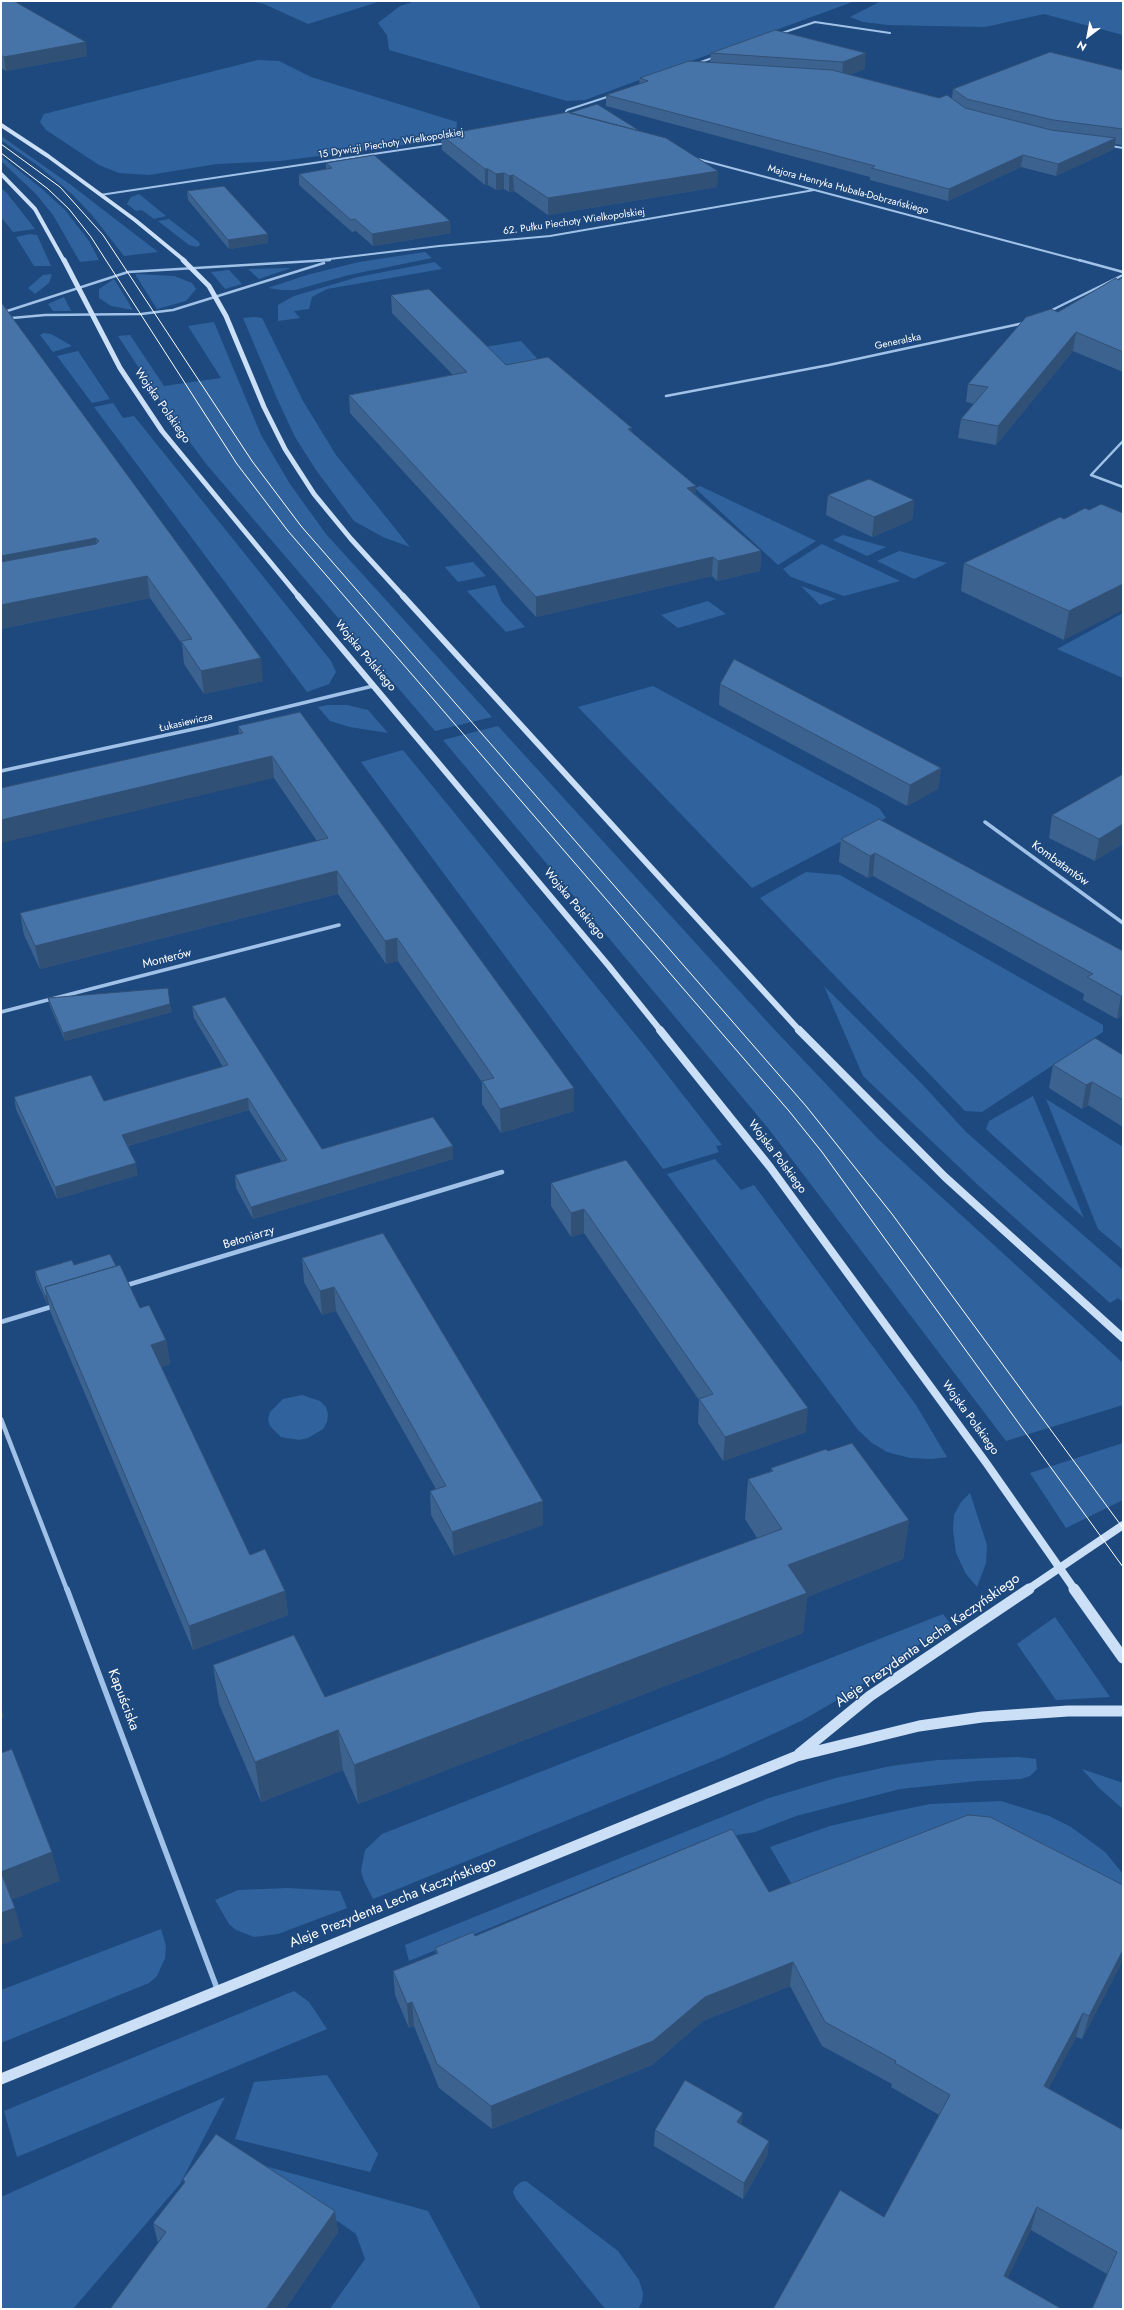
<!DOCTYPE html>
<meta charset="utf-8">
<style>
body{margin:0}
#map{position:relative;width:1124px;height:2310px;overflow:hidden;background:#1e497e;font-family:Jost,sans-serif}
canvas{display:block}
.frame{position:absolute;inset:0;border:2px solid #fff;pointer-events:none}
.north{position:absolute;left:1068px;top:16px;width:40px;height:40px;-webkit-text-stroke:3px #1e497e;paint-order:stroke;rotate:212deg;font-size:11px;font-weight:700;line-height:16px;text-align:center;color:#fff}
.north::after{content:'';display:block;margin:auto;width:14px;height:18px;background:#fff;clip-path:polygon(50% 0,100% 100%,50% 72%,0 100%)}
</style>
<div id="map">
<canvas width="1124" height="2310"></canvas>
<div class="frame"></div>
<div class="north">N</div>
</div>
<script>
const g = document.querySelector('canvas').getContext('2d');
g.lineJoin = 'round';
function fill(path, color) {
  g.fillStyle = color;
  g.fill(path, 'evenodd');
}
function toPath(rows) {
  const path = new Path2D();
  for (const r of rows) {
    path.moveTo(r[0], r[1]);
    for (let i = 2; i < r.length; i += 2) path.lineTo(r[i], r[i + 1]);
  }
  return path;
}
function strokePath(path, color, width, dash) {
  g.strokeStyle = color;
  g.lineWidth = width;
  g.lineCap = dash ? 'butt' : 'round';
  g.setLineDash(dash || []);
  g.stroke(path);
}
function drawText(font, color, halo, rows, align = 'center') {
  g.font = font + ' Jost,sans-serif';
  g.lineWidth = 3;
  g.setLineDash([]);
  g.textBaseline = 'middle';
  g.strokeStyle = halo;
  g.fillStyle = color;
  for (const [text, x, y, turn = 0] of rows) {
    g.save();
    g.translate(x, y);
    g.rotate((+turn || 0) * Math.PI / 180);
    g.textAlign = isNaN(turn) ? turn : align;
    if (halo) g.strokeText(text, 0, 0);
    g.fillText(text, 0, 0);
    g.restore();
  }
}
const green = toPath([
 [251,1,381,1,308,24,264,4],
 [416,1,855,1,585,100,567,101,389,50,387,35,378,23,400,6],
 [881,1,1123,1,1123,35,1044,14,985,27,888,25,863,22,850,17],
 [258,60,279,61,311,77,457,122,456,133,436,141,280,161,217,164,149,175,119,173,99,165,46,130,40,122,44,114],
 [1,136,71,185,158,252,124,256,92,215,73,195,40,167,1,140],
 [1,156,42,189,65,210,89,241,99,260,80,262,53,215,36,194,1,161],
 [1,188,6,192,35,229,13,232,1,217],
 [139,194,166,216,154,219,142,210,136,211,127,204,131,197],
 [169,219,199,242,200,245,197,247,189,245,158,221],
 [30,234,37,235,51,266,34,266,16,237],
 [425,252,432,258,349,275,295,290,282,290,268,288,307,275,359,262],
 [435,262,442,269,327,289,312,297,309,309,294,311,300,318,278,321,278,305,294,296,358,277],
 [289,268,291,268,259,279,248,269],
 [229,270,242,284,225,289,211,272],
 [52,274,49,283,35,294,28,288,43,275],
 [135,274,174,276,192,283,196,289,186,301,157,309],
 [114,279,133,310,111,306,99,298,99,289],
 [64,297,71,311,53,311,48,304],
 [254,317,262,318,303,401,336,455,410,547,383,537,354,521,316,470,295,437,276,396,243,318],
 [214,322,261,435,290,484,326,534,492,717,435,731,207,465,168,413,118,336,130,335,164,386,221,378,188,326],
 [44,333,51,334,72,346,53,352,40,335],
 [521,341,544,366,508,371,485,347],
 [78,351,110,399,92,403,57,356],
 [113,403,123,418,134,416,331,661,336,672,329,684,307,692,94,407],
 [700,486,816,541,778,565,695,488],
 [843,535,886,547,867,556,833,540],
 [822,544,900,581,844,596,791,577,783,569],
 [899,551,947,563,914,579,877,561],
 [473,562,486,576,458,582,445,567],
 [495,585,502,602,525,627,506,632,467,591],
 [801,586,836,599,820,605],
 [708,601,726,614,678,628,661,615],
 [1123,613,1123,678,1057,649],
 [653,686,879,808,886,818,752,888,578,707],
 [328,705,347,705,368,710,388,733,350,727,330,721,318,707],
 [498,726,772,1027,879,1140,1123,1363,1123,1405,1006,1441,768,1128,443,740],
 [403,750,648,1050,722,1145,716,1146,719,1152,663,1169,361,762],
 [806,872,840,875,1103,1025,1103,1032,982,1112,965,1111,760,898],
 [824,986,923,1085,966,1132,1123,1270,1123,1302,1118,1298,1110,1303,978,1185,863,1076],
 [1033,1096,1084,1218,986,1129,989,1121],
 [1046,1099,1123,1147,1123,1250,1098,1229],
 [715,1159,741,1190,754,1185,916,1405,947,1457,932,1459,910,1458,887,1452,872,1443,858,1430,667,1174],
 [302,1395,320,1401,326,1407,328,1414,327,1422,323,1429,308,1438,299,1440,281,1437,270,1426,268,1419,270,1412,283,1399],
 [1123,1443,1123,1500,1066,1528,1030,1473],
 [970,1493,987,1545,986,1563,977,1587,966,1574,956,1553,953,1530,954,1515,961,1502],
 [943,1614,950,1623,851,1692,801,1721,723,1757,373,1899,364,1881,361,1871,365,1850,382,1834],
 [1055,1617,1110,1697,1056,1700,1017,1644],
 [1018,1757,1036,1759,1037,1769,1030,1776,1021,1779,977,1781,900,1789,796,1816,755,1832,731,1836,722,1833,409,1961,405,1945,769,1798,836,1778,891,1766,938,1760],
 [1082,1769,1123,1783,1123,1809,1099,1788],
 [1001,1801,1049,1816,1071,1827,1105,1852,1123,1874,1123,1913,802,1902,770,1847,830,1826,873,1816,930,1804],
 [288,1888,340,1891,347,1908,278,1934,254,1937,236,1930,229,1924,215,1900,238,1890],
 [161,1929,166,1946,165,1958,157,1976,149,1983,1,2043,1,1990],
 [294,1991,309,2002,327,2029,17,2157,4,2111],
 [327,2075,378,2154,370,2172,235,2139,254,2082],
 [225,2097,180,2184,73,2309,1,2309,1,2197],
 [254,2163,428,2211,481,2309,330,2309,365,2259,356,2234],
 [526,2181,618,2251,639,2280,643,2293,642,2302,638,2309,606,2309,601,2304,516,2199,513,2192,515,2187,521,2182]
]);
const streetFar4 = toPath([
 [779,34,815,22,890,33],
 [698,63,715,57],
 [563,117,567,110,610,96],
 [1111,146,1123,148],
 [694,158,1082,261],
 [100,195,447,143],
 [313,261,439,246,550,236,814,190]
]);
const streetFar3 = toPath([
 [1079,260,1123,272],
 [1050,311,1123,275],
 [1,313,128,272,330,260],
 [1,319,45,315,141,314,173,310,324,263],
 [666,396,829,365,1024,323],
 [1123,441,1091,475,1123,487]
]);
const streetFar2 = toPath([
 [1,771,208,726,373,686],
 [985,822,1123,923],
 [1,1012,339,925]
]);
const streetFar1 = toPath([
 [124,1286,502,1172],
 [1,1322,54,1306],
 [1,1419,67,1590]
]);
const street = toPath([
 [67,1589,218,1991]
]);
const secondaryFar4 = toPath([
 [1,125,48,156,135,220,185,261],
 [1,174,35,209,64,261]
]);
const secondaryFar3 = toPath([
 [64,260,120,368,162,431,299,597],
 [183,260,209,286,226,316,264,407,285,449,314,494,351,539,404,597]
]);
const secondaryFar2 = toPath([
 [298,596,608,965,661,1031],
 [403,596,800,1031]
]);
const secondaryFar1 = toPath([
 [660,1030,770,1167,987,1464,1075,1590],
 [799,1030,945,1177,1123,1338],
 [1027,1590,1123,1525]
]);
const secondary = toPath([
 [1074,1589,1123,1658],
 [799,1754,870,1696,1029,1589],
 [1,2079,797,1756,919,1726,982,1717,1068,1711,1123,1711]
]);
const tram = toPath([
 [1,144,60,187,103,235,252,461,301,526,806,1106,892,1214,1123,1528],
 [1,153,48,189,69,209,91,237,237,464,288,531,789,1111,822,1152,1123,1567]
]);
const wall = toPath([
 [1,1,87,56,6,71,1,68],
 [775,30,865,69,849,75,939,98,952,98,953,89,1123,70,1123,145,1115,144,1114,149,1056,176,1021,167,948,201,870,180,870,177,606,106,606,95,639,84,640,78,710,62,711,53],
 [640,131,718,171,717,187,548,215,514,191,509,192,504,189,496,190,488,185,485,185,442,150,441,135],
 [326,163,451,233,373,246,356,231,352,232,299,185,299,174,326,169],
 [187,191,268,234,268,243,229,249,188,200],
 [1123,277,1123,372,1073,351,996,445,958,438,961,419,974,404,966,402,968,384,1058,312],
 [391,295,506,365,632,432,696,495,761,551,760,571,717,581,712,576,536,617,350,413,349,395,453,375,392,313],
 [1,302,263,681,204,694,184,664,182,644,150,598,1,629],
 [828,495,914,500,912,520,872,537,826,515],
 [1089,510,1064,640,961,591,964,563,1064,519],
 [720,684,941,768,938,789,907,806,719,705],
 [300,712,574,1088,574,1111,501,1133,482,1104,482,1082,398,961,386,964,338,894,40,969,24,935,20,913,317,841,274,778,239,734,238,726],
 [1123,774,1095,861,1049,838,1052,815],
 [841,839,1123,951,1123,1015,1117,1019,1083,1000,1084,994,873,876,868,878,839,862],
 [48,998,172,1012,65,1041,50,1006],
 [192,1006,322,1149,453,1146,453,1159,253,1219,236,1188,235,1175,282,1162,249,1110,128,1146,138,1175,57,1199,16,1109,14,1097,104,1101,223,1067,194,1018],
 [1123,1055,1123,1127,1088,1105,1082,1109,1049,1088,1053,1065],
 [626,1160,806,1432,723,1461,698,1423,699,1400,584,1233,571,1237,551,1206,551,1183],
 [383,1233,543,1501,543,1525,454,1556,431,1515,430,1491,436,1489,336,1311,322,1315,304,1282,302,1258],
 [74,1265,116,1266,140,1308,166,1340,170,1364,161,1367,250,1555,285,1591,288,1615,193,1650,50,1311,49,1304,47,1304,36,1279,35,1271],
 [828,1451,909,1520,903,1559,807,1597,803,1633,358,1804,343,1770,261,1802,219,1704,213,1665,325,1697,757,1538,745,1519,748,1479,771,1471,771,1468],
 [769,1892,1123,1960,1082,2039,1076,2037,1048,2089,1123,2130,1123,2309,1107,2274,1031,2230,884,2217,939,2115,891,2087,892,2084,822,2046,790,1986,703,2021,652,2065,492,2129,439,2088,414,2026,409,2028,395,1995,393,1971,436,1954,435,1948,475,1936],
 [655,2130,769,2141,767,2156,743,2199,654,2146],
 [183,2179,335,2211,338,2232,285,2309,110,2309,158,2243,153,2223,184,2183]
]);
const shadedWall = toPath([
 [86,42,87,56,6,71,4,57],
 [866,53,865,69,842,78,843,62],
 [1116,138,1114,149,1056,176,1058,164],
 [1023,155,1021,167,948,201,949,189],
 [485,169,488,169,488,185,485,185],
 [718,171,717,187,548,215,548,198],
 [504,173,504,189,496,190,496,174],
 [513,175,514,191,509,192,509,176],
 [450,221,451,233,373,246,372,234],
 [268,234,268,243,229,249,228,240],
 [1076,332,1073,351,996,445,998,426],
 [632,428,632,446,628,429],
 [696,486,695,506,687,488],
 [914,500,912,520,872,537,874,517],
 [96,538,99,560,1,579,1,556],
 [761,551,760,571,717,581,718,561],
 [713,557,712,576,536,617,536,597],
 [147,576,150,598,1,629,1,605],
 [1123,584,1123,610,1064,640,1069,611],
 [261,658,263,681,204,694,201,671],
 [272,756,274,778,1,843,1,820],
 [941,768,938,789,907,806,910,785],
 [1123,824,1123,844,1095,861,1099,839],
 [875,853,873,876,868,878,870,856],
 [337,871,338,894,40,969,35,946],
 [397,938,398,961,386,964,385,941],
 [1123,995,1123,1015,1117,1019,1121,996],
 [170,1004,172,1012,65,1041,63,1033],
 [1092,1082,1088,1105,1082,1109,1086,1085],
 [574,1088,574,1111,501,1133,500,1109],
 [248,1098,249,1110,124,1147,122,1135],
 [453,1146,453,1159,253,1219,251,1207],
 [136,1163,138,1175,57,1199,55,1187],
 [584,1209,584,1233,571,1237,571,1213],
 [334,1287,336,1311,322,1315,320,1291],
 [47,1295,49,1304,47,1304,45,1296],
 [166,1340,170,1364,155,1369,151,1345],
 [808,1408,806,1432,723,1461,725,1437],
 [543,1501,543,1525,454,1556,452,1532],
 [909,1520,903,1559,807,1597,803,1633,358,1804,354,1765,788,1565],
 [285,1591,288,1615,193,1650,189,1626],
 [1,1705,4,1717,1,1718],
 [338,1730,343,1770,261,1802,255,1762],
 [52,1852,60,1881,9,1901,1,1872],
 [15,1908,23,1937,1,1945,1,1913],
 [1123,1950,1123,1960,1082,2039,1089,2016],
 [793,1962,790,1986,703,2021,652,2065,492,2129,491,2106,705,1997],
 [412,2002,414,2026,409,2028,407,2004],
 [1083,2013,1076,2037,1037,2110,1044,2086],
 [743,2113,741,2128,737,2122],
 [769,2141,767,2156,743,2199,744,2183],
 [1037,2207,1031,2230,998,2298,1004,2276],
 [335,2211,338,2232,285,2309,266,2309]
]);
const building = toPath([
 [1,1,14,1,86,42,4,57,1,55,1,1],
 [775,30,866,53,843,62,711,53,775,30],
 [1050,52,1123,70,1123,129,1053,120,967,99,953,89,1050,52],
 [689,61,832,70,939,98,947,95,965,108,1051,130,1116,138,1058,164,1023,155,949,189,871,168,875,166,606,95,648,81,640,78,689,61],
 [597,104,640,131,569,113,597,104],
 [568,112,666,138,718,171,548,198,513,175,509,176,504,173,496,174,488,169,485,169,441,135,568,112],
 [374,155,450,221,372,234,355,219,351,220,299,174,332,168,326,163,374,155],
 [224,186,268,234,228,240,187,191,224,186],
 [1123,277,1123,352,1076,332,998,426,961,419,988,387,968,384,1026,317,1051,309,1058,312,1116,278,1118,280,1123,277],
 [429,289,506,365,548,357,632,428,628,429,696,486,687,488,761,551,718,561,713,557,536,597,349,395,467,372,391,295,429,289],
 [1,302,261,658,201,671,181,641,192,639,147,576,1,605,1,562,96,544,99,541,96,538,1,556,1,302],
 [869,479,914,500,874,517,828,495,869,479],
 [1101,504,1123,513,1123,584,1069,611,964,563,1060,517,1064,519,1085,508,1089,510,1101,504],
 [734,659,941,768,910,785,720,684,734,659],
 [300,712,574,1088,500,1109,482,1081,494,1078,397,938,385,941,337,871,35,946,20,913,328,838,272,756,1,820,1,788,243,733,238,726,300,712],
 [1123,774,1123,824,1099,839,1052,815,1123,774],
 [879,819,1123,951,1123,995,1121,996,1087,977,1093,974,875,853,870,856,841,839,879,819],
 [168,988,170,1004,63,1033,48,998,168,988],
 [225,997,322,1149,433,1117,453,1146,251,1207,235,1175,287,1160,248,1098,122,1135,136,1163,55,1187,14,1097,91,1075,104,1101,228,1065,192,1006,225,997],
 [1095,1038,1123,1055,1123,1100,1092,1082,1086,1085,1053,1065,1095,1038],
 [626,1160,808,1408,725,1437,699,1399,713,1394,584,1209,571,1213,551,1183,626,1160],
 [383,1233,543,1501,452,1532,430,1491,446,1486,334,1287,320,1291,302,1258,383,1233],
 [110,1254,116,1266,45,1287,47,1295,45,1296,35,1271,72,1260,74,1265,110,1254],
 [120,1265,140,1308,149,1305,166,1340,151,1345,250,1555,265,1549,285,1591,189,1626,45,1287,120,1265],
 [852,1443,909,1520,788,1565,807,1593,354,1765,338,1730,255,1762,213,1665,294,1635,325,1697,782,1529,748,1479,773,1471,771,1468,826,1449,828,1451,852,1443],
 [12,1749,52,1852,1,1872,15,1908,1,1913,1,1753,12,1749],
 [968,1815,990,1817,1123,1885,1123,1950,1089,2016,1083,2013,1044,2086,1123,2130,1123,2309,1092,2309,1117,2252,1037,2207,1004,2276,1062,2309,773,2309,840,2190,884,2217,950,2095,895,2063,896,2061,825,2022,793,1962,705,1997,653,2041,491,2106,437,2064,412,2002,407,2004,393,1971,438,1953,435,1948,473,1932,475,1936,732,1829,769,1892,968,1815],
 [685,2080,743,2113,737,2122,769,2141,744,2183,655,2130,685,2080],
 [216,2134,335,2211,266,2309,110,2309,166,2232,153,2223,185,2182,183,2179,216,2134]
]);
const farStreetnames = [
 ["15 Dywizji Piechoty Wielkopolskiej",391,144,-9],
 ["Majora Henryka Hubala-Dobrzańskiego",848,190,15],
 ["62. Pułku Piechoty Wielkopolskiej",574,222,-8],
 ["Generalska",898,342,-12],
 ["Łukasiewicza",186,723,-13]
];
const streetNames = [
 ["Wojska Polskiego",162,406,55],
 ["Wojska Polskiego",365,656,50],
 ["Kombatantów",1060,864,36],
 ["Wojska Polskiego",574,904,50],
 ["Monterów",167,959,-14],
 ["Wojska Polskiego",777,1157,53],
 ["Betoniarzy",249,1238,-17],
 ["Wojska Polskiego",970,1418,54]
];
const nearStreetnames = [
 ["Aleje Prezydenta Lecha Kaczyńskiego",928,1641,-35],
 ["Kapuściska",123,1700,69],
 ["Aleje Prezydenta Lecha Kaczyńskiego",393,1903,-22]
];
fill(green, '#30639d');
strokePath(streetFar4, '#a1c2e8', 2);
strokePath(streetFar3, '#a1c2e8', 2.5);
strokePath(streetFar2, '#a1c2e8', 3.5);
strokePath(streetFar1, '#a1c2e8', 4.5);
strokePath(street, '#a1c2e8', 5.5);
strokePath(secondaryFar4, '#cbdff6', 4);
strokePath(secondaryFar3, '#cbdff6', 5);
strokePath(secondaryFar2, '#cbdff6', 6);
strokePath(secondaryFar1, '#cbdff6', 8);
strokePath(secondary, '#cbdff6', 11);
strokePath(tram, '#fff', 1);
fill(wall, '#3c6390');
fill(shadedWall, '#315076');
fill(building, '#4673a8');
strokePath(building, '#315076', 1);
drawText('10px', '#fff', '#1e497e', farStreetnames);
drawText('12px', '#fff', '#1e497e', streetNames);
drawText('14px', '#fff', '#1e497e', nearStreetnames);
</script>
